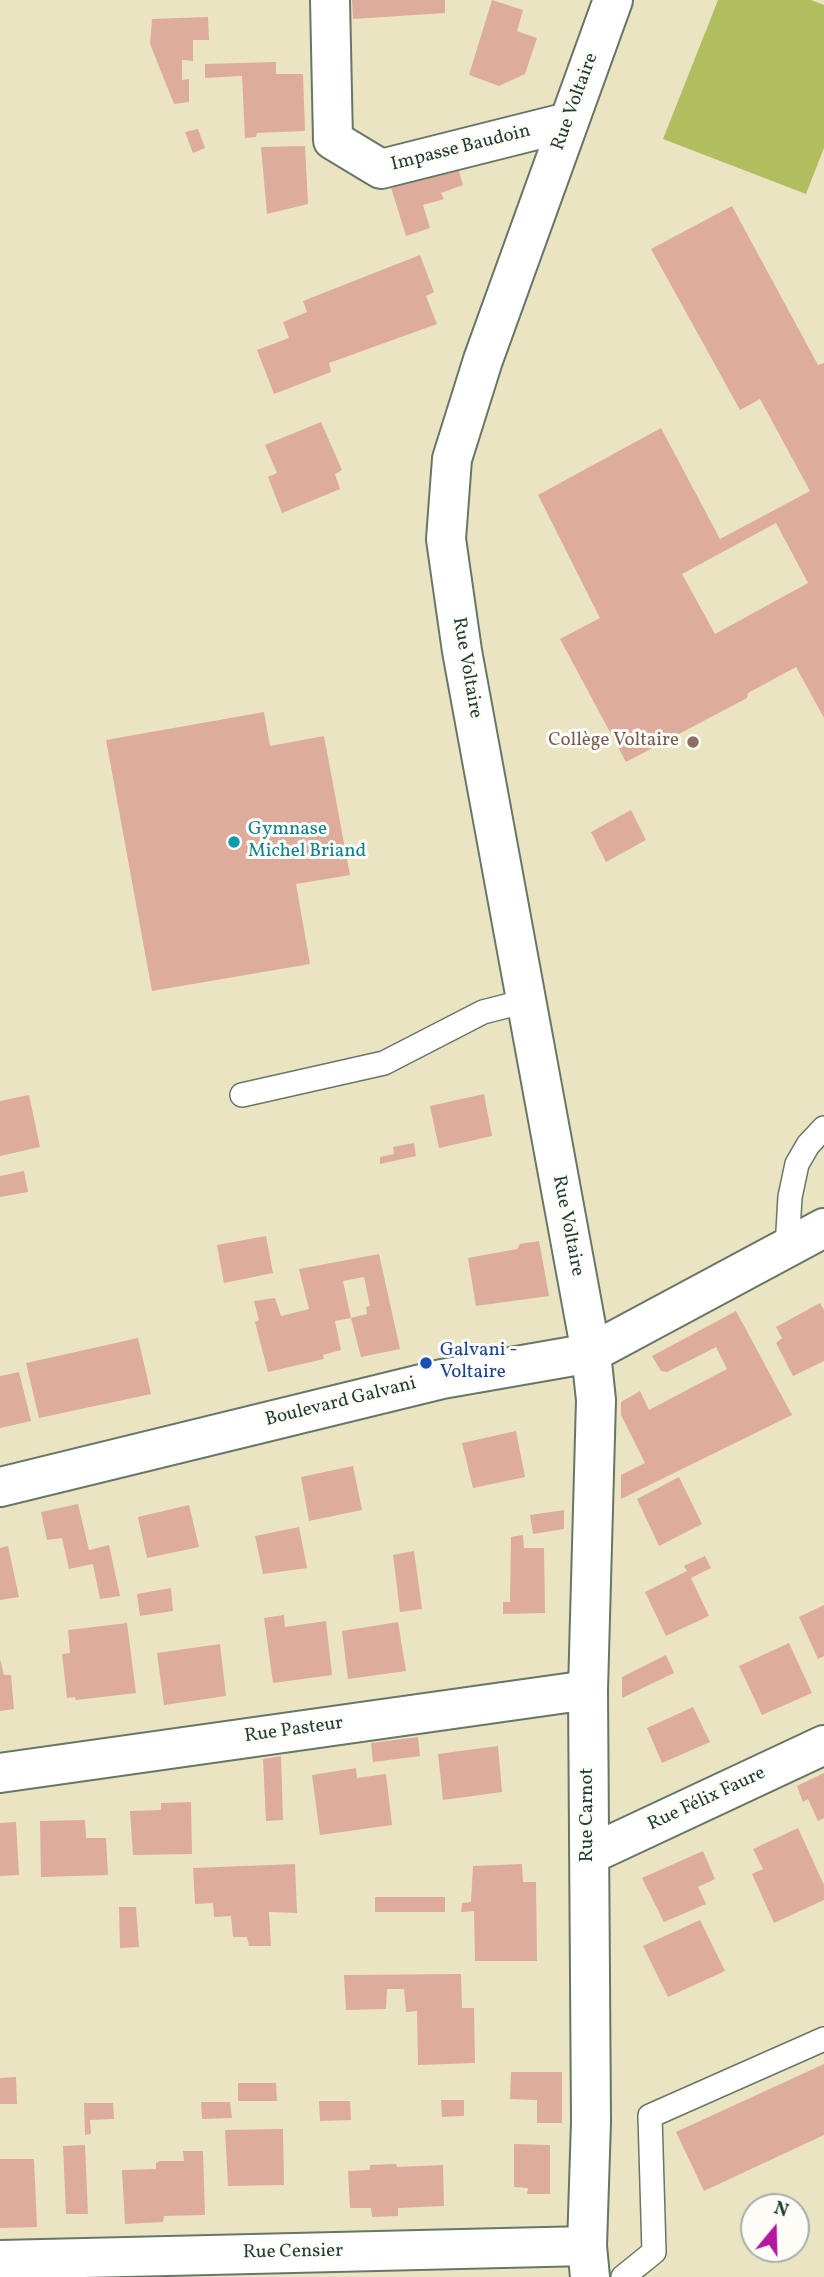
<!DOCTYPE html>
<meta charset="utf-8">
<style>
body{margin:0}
#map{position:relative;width:824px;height:2277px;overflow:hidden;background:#ebe4c3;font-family:Vollkorn,serif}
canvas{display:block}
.north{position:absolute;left:740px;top:2193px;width:70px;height:70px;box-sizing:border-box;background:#fdfcf7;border:2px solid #a4b0a9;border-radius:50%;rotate:19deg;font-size:19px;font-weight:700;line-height:28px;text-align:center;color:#1f3d34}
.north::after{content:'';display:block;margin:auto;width:24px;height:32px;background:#b5179e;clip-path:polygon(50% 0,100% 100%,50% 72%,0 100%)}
</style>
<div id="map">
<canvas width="824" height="2277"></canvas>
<div class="north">N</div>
</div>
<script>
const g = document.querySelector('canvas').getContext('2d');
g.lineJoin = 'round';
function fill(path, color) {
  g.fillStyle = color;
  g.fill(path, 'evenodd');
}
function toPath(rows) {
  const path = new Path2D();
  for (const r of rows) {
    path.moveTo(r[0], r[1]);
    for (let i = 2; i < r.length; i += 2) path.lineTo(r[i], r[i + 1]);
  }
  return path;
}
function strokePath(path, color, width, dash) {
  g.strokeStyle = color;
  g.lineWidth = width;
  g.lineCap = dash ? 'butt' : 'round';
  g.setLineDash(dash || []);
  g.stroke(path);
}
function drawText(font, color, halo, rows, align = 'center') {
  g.font = font + ' Vollkorn,serif';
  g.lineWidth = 6;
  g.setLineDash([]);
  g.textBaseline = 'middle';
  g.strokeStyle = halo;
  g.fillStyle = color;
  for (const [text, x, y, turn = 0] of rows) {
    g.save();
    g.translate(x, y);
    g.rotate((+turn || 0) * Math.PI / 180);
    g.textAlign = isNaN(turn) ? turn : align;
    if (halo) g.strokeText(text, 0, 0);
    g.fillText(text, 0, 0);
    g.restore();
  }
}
const green = toPath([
 [718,0,811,0,824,5,824,148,806,194,663,139]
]);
const building = toPath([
 [352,0,445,0,445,13,353,19],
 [492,0,523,10,517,31,537,38,525,74,499,86,469,75],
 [208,17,209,40,193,40,193,61,182,60,182,80,189,79,189,102,174,104,150,44,152,19],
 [276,62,276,74,303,74,305,131,257,133,256,137,245,138,242,76,205,78,205,64],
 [198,129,205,148,193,153,185,132],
 [305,146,308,204,267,214,261,147],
 [456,162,463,185,441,193,444,199,423,205,430,228,406,236,389,181],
 [732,206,818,365,824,363,824,718,796,667,748,693,747,698,626,762,560,639,600,618,538,495,661,428,720,539,810,491,760,399,740,410,651,249],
 [776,523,808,583,715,634,682,574],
 [420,255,434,292,426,296,437,324,329,363,331,372,274,394,257,350,289,338,283,322,307,312,303,301],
 [321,422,342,470,335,474,340,489,282,513,268,477,277,473,265,445],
 [264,712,270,746,324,736,350,875,296,884,310,964,152,991,106,740],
 [631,810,646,840,606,862,591,832],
 [484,1094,492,1136,439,1148,430,1106],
 [29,1095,40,1147,0,1156,0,1101],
 [414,1143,416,1156,380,1164,380,1157,394,1154,393,1147],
 [24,1171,28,1192,0,1197,0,1176],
 [266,1236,273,1273,224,1283,217,1245],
 [539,1241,549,1296,476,1306,468,1258,517,1249,520,1244],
 [379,1254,400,1349,361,1357,351,1318,367,1314,366,1307,370,1306,364,1277,343,1281,351,1318,335,1321,341,1350,323,1355,324,1359,268,1372,255,1322,259,1320,254,1301,275,1298,281,1316,309,1309,299,1269],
 [820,1303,824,1310,824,1361,793,1376,776,1343,782,1338,776,1327],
 [736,1311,792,1415,621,1499,621,1475,645,1463,621,1415,621,1402,640,1391,649,1410,727,1369,716,1347,667,1372,661,1371,652,1356],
 [138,1338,151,1394,39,1418,26,1363],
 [19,1372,31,1421,0,1428,0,1376],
 [516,1431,525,1477,473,1488,462,1443],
 [353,1466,362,1510,309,1521,301,1477],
 [679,1477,702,1524,659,1546,637,1499],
 [78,1504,89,1550,109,1545,120,1596,100,1599,93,1564,69,1569,62,1538,47,1540,41,1512],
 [189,1505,199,1547,147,1558,138,1517],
 [564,1510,564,1529,533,1534,530,1515],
 [299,1527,307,1568,263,1574,255,1536],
 [523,1535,524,1548,544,1548,545,1613,503,1614,503,1602,510,1602,511,1537],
 [8,1546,19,1597,0,1600,0,1548],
 [414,1551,422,1609,400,1612,393,1555],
 [705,1556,711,1568,691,1578,709,1616,666,1636,645,1592,687,1571,684,1566],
 [171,1588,173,1611,140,1616,137,1594],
 [824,1605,824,1656,818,1659,799,1617],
 [284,1615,285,1627,326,1621,332,1675,273,1683,264,1618],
 [398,1622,406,1671,348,1679,342,1631],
 [127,1623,136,1693,76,1700,75,1697,67,1698,62,1654,70,1653,68,1630],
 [789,1643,812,1693,762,1715,739,1666],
 [220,1644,226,1696,164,1705,157,1653],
 [666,1655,674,1673,622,1698,622,1677],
 [0,1659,4,1675,11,1675,14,1709,0,1711],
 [693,1707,710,1742,662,1763,647,1728],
 [418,1737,420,1756,373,1762,371,1743],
 [498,1746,502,1792,443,1800,438,1754],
 [281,1756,283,1820,266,1821,263,1759],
 [356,1768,357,1778,386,1774,392,1825,320,1835,312,1775],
 [824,1773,824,1818,818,1821,808,1799,803,1802,797,1786],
 [191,1802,192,1854,133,1855,130,1811,161,1810,161,1803],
 [85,1820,86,1838,106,1838,108,1875,41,1877,40,1821],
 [16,1822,19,1875,0,1876,0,1823],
 [798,1828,824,1885,824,1900,774,1923,752,1874,763,1869,753,1849],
 [703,1851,715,1879,698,1887,706,1904,664,1922,642,1878],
 [295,1864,297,1913,269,1912,271,1946,249,1946,247,1937,233,1937,231,1916,214,1917,213,1903,195,1904,193,1868],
 [522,1864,523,1882,536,1882,537,1961,475,1961,474,1911,461,1912,462,1903,471,1902,473,1866],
 [375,1897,445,1897,445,1912,375,1912],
 [119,1907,136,1907,139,1947,120,1948],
 [700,1920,725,1971,668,1997,643,1946],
 [461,1974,462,2008,474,2008,475,2063,418,2065,417,2011,406,2012,404,1989,387,1989,386,2009,346,2010,344,1975],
 [824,2064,824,2135,704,2191,676,2132],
 [511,2072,562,2072,562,2123,537,2123,537,2100,510,2099],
 [16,2077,17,2104,0,2104,0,2078],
 [238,2083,276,2083,277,2101,238,2101],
 [441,2100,464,2100,464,2116,442,2117],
 [319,2101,350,2101,351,2120,320,2121],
 [201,2102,230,2102,232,2118,202,2119],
 [84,2103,113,2103,114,2119,90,2120,91,2134,85,2135],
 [283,2129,284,2185,228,2186,225,2130],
 [514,2144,550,2145,550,2194,527,2194,528,2188,514,2187],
 [85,2145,88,2214,66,2214,63,2146],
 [183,2151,203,2151,205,2215,164,2216,163,2222,125,2224,122,2170,156,2169,156,2163,160,2161,184,2161],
 [0,2159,34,2159,37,2227,0,2228],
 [396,2164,397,2167,443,2165,444,2206,398,2208,398,2216,372,2217,371,2208,350,2208,348,2171,370,2170,370,2165]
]);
const service = toPath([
 [242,1095,384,1063,483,1012,526,1001],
 [787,1248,790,1197,797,1164,808,1145,824,1128],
 [623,2277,654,2252,650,2116,824,2039]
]);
const minor = toPath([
 [330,0,333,140,381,169,568,122],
 [0,1487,442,1379,591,1353,824,1228],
 [0,1773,588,1690],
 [589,1855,824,1745],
 [0,2260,587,2246],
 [590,2277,587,2246,591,2122,588,1690,596,1400,591,1353,462,651,446,539,452,459,483,360,613,0]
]);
const markers = [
 [693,742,7,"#8d6e63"],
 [234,842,7,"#0f9aa8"],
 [426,1363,7,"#1a4fb4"]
];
const streetNames = [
 ["Rue Voltaire",576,102,-70],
 ["Impasse Baudoin",461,149,-14],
 ["Rue Voltaire",466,668,80],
 ["Rue Voltaire",567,1226,79],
 ["Boulevard Galvani",341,1403,-14],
 ["Rue Pasteur",294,1731,-8],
 ["Rue Félix Faure",707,1800,-25],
 ["Rue Carnot",589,1815,-90],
 ["Rue Censier",293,2253,-1]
];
const educationNames = [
 ["Collège Voltaire",679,742]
];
const cultureNames = [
 ["Gymnase",248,831],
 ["Michel Briand",248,853]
];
const transitNames = [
 ["Galvani -",440,1352],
 ["Voltaire",440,1374]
];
fill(green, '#b0be60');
fill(building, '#deac9c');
strokePath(service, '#676', 26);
strokePath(minor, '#676', 42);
strokePath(service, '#fff', 23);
strokePath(minor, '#fff', 38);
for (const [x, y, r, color] of markers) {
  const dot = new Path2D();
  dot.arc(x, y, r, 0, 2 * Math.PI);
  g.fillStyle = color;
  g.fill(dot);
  strokePath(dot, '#fdfcf7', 2.5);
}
drawText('19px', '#1f3d34', '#fdfcf7', streetNames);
drawText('19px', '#785e54', '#fdfcf7', educationNames, 'right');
drawText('19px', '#0d838f', '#fdfcf7', cultureNames, 'left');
drawText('19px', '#164399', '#fdfcf7', transitNames, 'left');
</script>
